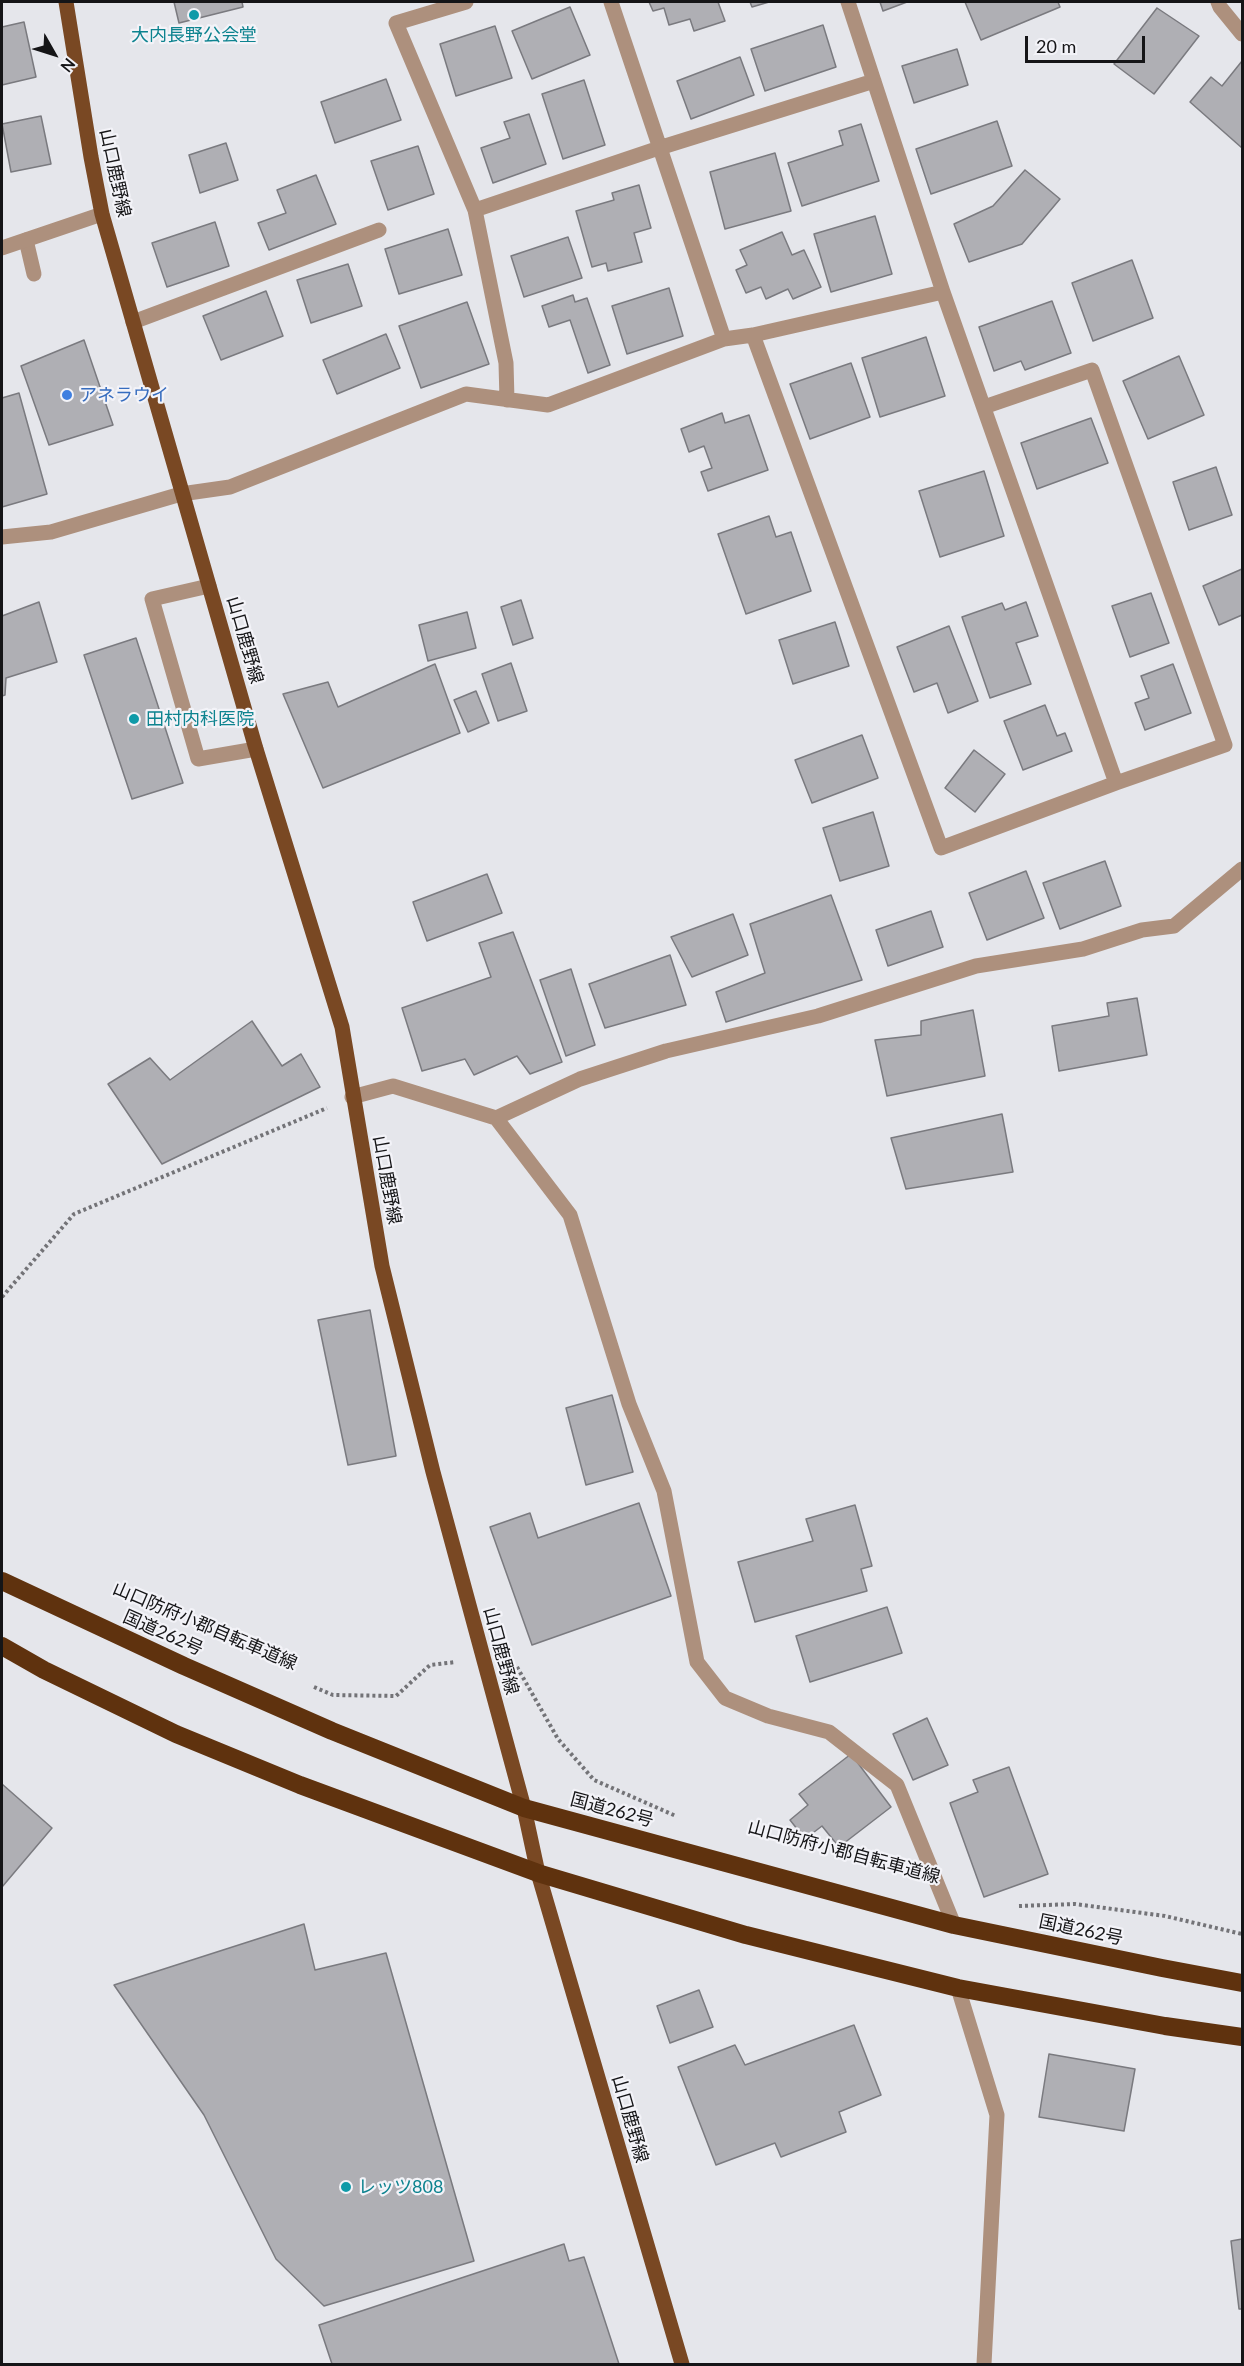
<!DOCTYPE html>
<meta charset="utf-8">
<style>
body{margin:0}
#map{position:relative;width:1244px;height:2366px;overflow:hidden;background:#e5e6eb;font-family:Lato,sans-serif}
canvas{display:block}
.frame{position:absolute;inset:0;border:3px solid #151517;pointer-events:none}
.north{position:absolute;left:24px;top:24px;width:60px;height:60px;-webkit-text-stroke:4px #f3f3f8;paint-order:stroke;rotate:129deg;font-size:16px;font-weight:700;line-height:24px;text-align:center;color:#151517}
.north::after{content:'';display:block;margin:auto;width:21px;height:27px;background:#151517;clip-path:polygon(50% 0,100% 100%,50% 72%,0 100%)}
.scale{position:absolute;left:1025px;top:36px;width:120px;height:27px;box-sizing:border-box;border:3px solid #151517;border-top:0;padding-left:8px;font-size:18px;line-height:21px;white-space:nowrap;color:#151517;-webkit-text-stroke:4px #f3f3f8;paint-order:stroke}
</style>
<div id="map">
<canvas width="1244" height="2366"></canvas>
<div class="frame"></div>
<div class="north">N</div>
<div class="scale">20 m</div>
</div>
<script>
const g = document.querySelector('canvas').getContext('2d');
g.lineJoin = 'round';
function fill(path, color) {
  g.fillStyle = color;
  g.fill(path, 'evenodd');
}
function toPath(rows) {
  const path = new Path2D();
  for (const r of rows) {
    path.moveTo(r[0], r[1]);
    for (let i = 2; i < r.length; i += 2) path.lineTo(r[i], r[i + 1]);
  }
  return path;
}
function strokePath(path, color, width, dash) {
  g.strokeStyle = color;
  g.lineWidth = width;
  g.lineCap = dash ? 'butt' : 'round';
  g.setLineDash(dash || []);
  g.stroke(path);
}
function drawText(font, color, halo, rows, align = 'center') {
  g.font = font + ' Lato,"Noto Sans JP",sans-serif';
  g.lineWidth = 4.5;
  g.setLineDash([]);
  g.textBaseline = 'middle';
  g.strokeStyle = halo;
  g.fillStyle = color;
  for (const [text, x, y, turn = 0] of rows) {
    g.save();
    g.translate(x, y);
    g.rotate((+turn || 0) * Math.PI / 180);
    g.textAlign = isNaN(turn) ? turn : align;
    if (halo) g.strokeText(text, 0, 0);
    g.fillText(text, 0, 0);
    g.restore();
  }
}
const building = toPath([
 [174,2,242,2,243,7,179,23,174,2],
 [649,2,718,2,725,21,694,31,690,19,669,25,664,8,653,11,649,2],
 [750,2,769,2,752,7,750,2],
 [880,2,907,2,883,11,880,2],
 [965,2,1058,2,1060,7,981,40,965,2],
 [570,7,590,55,532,79,512,31,570,7],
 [1157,8,1199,36,1154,94,1114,64,1157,8],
 [24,22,36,77,2,85,2,27,24,22],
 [823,25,836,67,765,91,751,49,823,25],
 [495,26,512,78,456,96,440,44,495,26],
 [957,49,968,85,914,103,902,66,957,49],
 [740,57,754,95,691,119,677,81,740,57],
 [1242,61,1242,148,1190,102,1211,77,1222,86,1242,61],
 [386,79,401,120,335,143,321,102,386,79],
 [584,80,605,145,563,159,542,94,584,80],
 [529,114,546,164,493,183,481,148,510,138,504,122,529,114],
 [41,116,51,164,11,172,2,124,41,116],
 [997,121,1012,166,931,194,916,149,997,121],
 [861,124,879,181,802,206,788,163,843,145,839,131,861,124],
 [226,143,238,180,200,193,189,155,226,143],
 [418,146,434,194,388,210,371,161,418,146],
 [775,153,791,211,725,229,710,172,775,153],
 [1025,170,1060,199,1022,244,969,262,954,224,993,206,1025,170],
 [316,175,336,224,269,250,258,223,286,213,277,190,316,175],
 [639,185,651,228,634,233,642,262,608,271,606,263,592,267,576,211,614,200,612,193,639,185],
 [875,216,892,274,831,292,814,234,875,216],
 [215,222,229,266,167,287,152,243,215,222],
 [448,229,462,275,399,294,385,249,448,229],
 [782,232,792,255,804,250,821,287,793,299,788,289,766,299,761,287,746,293,736,270,747,265,740,250,782,232],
 [568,237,582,278,524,297,511,256,568,237],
 [1132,260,1153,318,1093,341,1072,283,1132,260],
 [348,264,362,306,311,323,297,280,348,264],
 [669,288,683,336,627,354,612,306,669,288],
 [266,291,283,336,221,360,203,316,266,291],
 [573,295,575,302,587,298,610,365,588,373,570,320,549,327,542,306,573,295],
 [1052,301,1071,353,1025,370,1021,361,994,371,979,327,1052,301],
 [467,302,489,364,421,388,399,326,467,302],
 [386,334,400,368,337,394,323,360,386,334],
 [926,337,945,396,880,417,862,358,926,337],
 [84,340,113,425,49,445,21,366,84,340],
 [1179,356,1204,415,1148,439,1123,381,1179,356],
 [851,363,870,417,810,439,790,384,851,363],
 [19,393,47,494,2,507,2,398,19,393],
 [722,413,725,423,749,415,768,470,708,491,701,472,712,468,704,446,689,452,681,429,722,413],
 [1091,418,1108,463,1037,489,1021,443,1091,418],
 [1216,467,1232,515,1189,530,1173,482,1216,467],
 [984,471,1004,536,940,557,919,491,984,471],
 [769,516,776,537,791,532,811,591,746,614,718,534,769,516],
 [1242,569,1242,615,1219,625,1203,586,1242,569],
 [1151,593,1169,643,1130,657,1112,606,1151,593],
 [521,600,533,638,513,645,501,607,521,600],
 [39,602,57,662,6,678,5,695,2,696,2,616,39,602],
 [1026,602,1038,636,1016,643,1031,684,990,698,962,617,1002,603,1005,610,1026,602],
 [467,612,476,648,428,661,419,625,467,612],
 [835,622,849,666,793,684,779,640,835,622],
 [949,626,978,701,948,713,937,683,914,692,897,647,949,626],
 [136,638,183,783,132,799,84,655,136,638],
 [511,663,527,711,498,721,482,674,511,663],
 [435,664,460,733,323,788,283,694,328,682,338,707,435,664],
 [1173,664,1191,713,1145,730,1135,703,1149,698,1141,676,1173,664],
 [476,691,489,723,468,732,454,700,476,691],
 [1045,705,1057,736,1065,733,1072,751,1023,770,1004,721,1045,705],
 [862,735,878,778,812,803,795,760,862,735],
 [974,750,1005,774,975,812,945,788,974,750],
 [873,812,889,866,840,881,823,828,873,812],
 [1105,861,1121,906,1060,929,1043,883,1105,861],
 [1026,871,1044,918,987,940,969,893,1026,871],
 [487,874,502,913,427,941,413,902,487,874],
 [831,895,862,980,726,1022,716,992,765,973,750,924,831,895],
 [931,911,943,947,888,966,876,930,931,911],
 [733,914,748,955,692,977,671,937,733,914],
 [513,932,562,1062,530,1074,517,1056,474,1075,465,1059,422,1071,402,1008,491,977,479,943,513,932],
 [670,955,686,1005,605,1028,589,984,670,955],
 [571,969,595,1045,566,1056,540,980,571,969],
 [1137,998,1147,1055,1059,1071,1052,1026,1109,1016,1107,1003,1137,998],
 [973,1010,985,1076,887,1096,875,1040,921,1035,921,1021,973,1010],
 [252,1021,282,1066,301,1054,320,1087,162,1164,108,1084,150,1058,170,1080,252,1021],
 [1002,1114,1013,1172,906,1189,891,1138,1002,1114],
 [370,1310,396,1456,348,1465,318,1320,370,1310],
 [612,1395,633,1472,586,1485,566,1408,612,1395],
 [639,1503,671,1596,532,1645,490,1527,530,1513,538,1538,639,1503],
 [855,1505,872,1566,861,1569,867,1591,755,1622,738,1562,813,1541,806,1519,855,1505],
 [887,1607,902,1653,810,1682,796,1636,887,1607],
 [927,1718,948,1765,913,1780,893,1734,927,1718],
 [851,1754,891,1807,839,1847,822,1826,805,1839,790,1820,808,1805,799,1794,851,1754],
 [1009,1767,1048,1874,984,1897,950,1803,978,1792,973,1780,1009,1767],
 [2,1784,52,1828,2,1887,2,1784],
 [304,1924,315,1970,386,1953,474,2261,324,2306,276,2259,204,2115,114,1985,304,1924],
 [699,1990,713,2027,670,2043,657,2006,699,1990],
 [854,2025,881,2095,839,2112,846,2132,781,2157,775,2143,716,2165,678,2067,735,2045,745,2065,854,2025],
 [1049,2054,1135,2069,1124,2131,1039,2117,1049,2054],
 [1242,2239,1242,2309,1239,2309,1231,2241,1242,2239],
 [564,2244,569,2261,584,2257,619,2364,332,2364,319,2325,564,2244]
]);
const path = toPath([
 [2,1297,74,1214,327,1108],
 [517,1667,558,1739,594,1780,676,1816],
 [314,1687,333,1695,396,1696,430,1665,456,1662],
 [1019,1906,1075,1904,1165,1916,1242,1934]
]);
const lane = toPath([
 [26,240,34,274],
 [209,586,152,599,198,759,256,749]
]);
const street = toPath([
 [466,2,396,23,475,210,659,148,874,81],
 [611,2,724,339],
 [848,2,943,292],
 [1218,2,1220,7,1242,34],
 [475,210,506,363,507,400],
 [2,248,102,214],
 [133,322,379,230],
 [984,407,1092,370,1225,745,1116,783],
 [2,537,51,532,181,494,230,487,466,394,548,405,724,339,753,335,943,292,1116,783,941,848,753,335],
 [352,1097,393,1086,496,1118,570,1215,629,1404,664,1491,697,1662,725,1698,768,1716,829,1732,897,1785,954,1925],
 [496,1118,580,1079,666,1051,818,1016,976,966,1083,949,1142,930,1174,926,1242,869],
 [958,1988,997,2115,984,2364]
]);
const primary = toPath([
 [66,2,91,157,102,214,256,749,342,1027,382,1266,433,1472,524,1808,538,1873,682,2364]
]);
const highway = toPath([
 [2,1581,184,1666,332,1731,524,1808,954,1925,1162,1968,1242,1983],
 [2,1646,44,1670,176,1734,300,1785,538,1873,746,1935,958,1988,1165,2026,1242,2037]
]);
const markers = [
 [194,15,6,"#0f9aa8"],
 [67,395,6,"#3f7fe0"],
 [134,719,6,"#0f9aa8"],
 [346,2187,6,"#0f9aa8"]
];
const cultureNames = [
 ["大内長野公会堂",194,35,"center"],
 ["田村内科医院",146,719],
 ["レッツ808",358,2187]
];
const streetNames = [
 ["山口鹿野線",115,173,78],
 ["山口鹿野線",245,640,74],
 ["山口鹿野線",387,1180,80],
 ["山口防府小郡自転車道線",205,1626,23],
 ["国道262号",163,1633,24],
 ["山口鹿野線",501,1651,75],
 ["国道262号",612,1810,15],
 ["山口防府小郡自転車道線",844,1852,15],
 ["国道262号",1081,1930,12],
 ["山口鹿野線",630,2119,74]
];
const shopNames = [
 ["アネラウイ",79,395]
];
fill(building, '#afafb4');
strokePath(building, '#7a7a7f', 1.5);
strokePath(path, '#737377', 4, [3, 3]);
strokePath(lane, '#ad907d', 15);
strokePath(street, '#ad907d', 15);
strokePath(primary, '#794823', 15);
strokePath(highway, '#5f320e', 18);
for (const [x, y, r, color] of markers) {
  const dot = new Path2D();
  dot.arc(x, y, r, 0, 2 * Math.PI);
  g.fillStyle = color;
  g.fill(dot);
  strokePath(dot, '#f3f3f8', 2);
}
drawText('18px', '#0d838f', '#f3f3f8', cultureNames, 'left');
drawText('18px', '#151517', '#f3f3f8', streetNames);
drawText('18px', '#366cbe', '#f3f3f8', shopNames, 'left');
</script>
